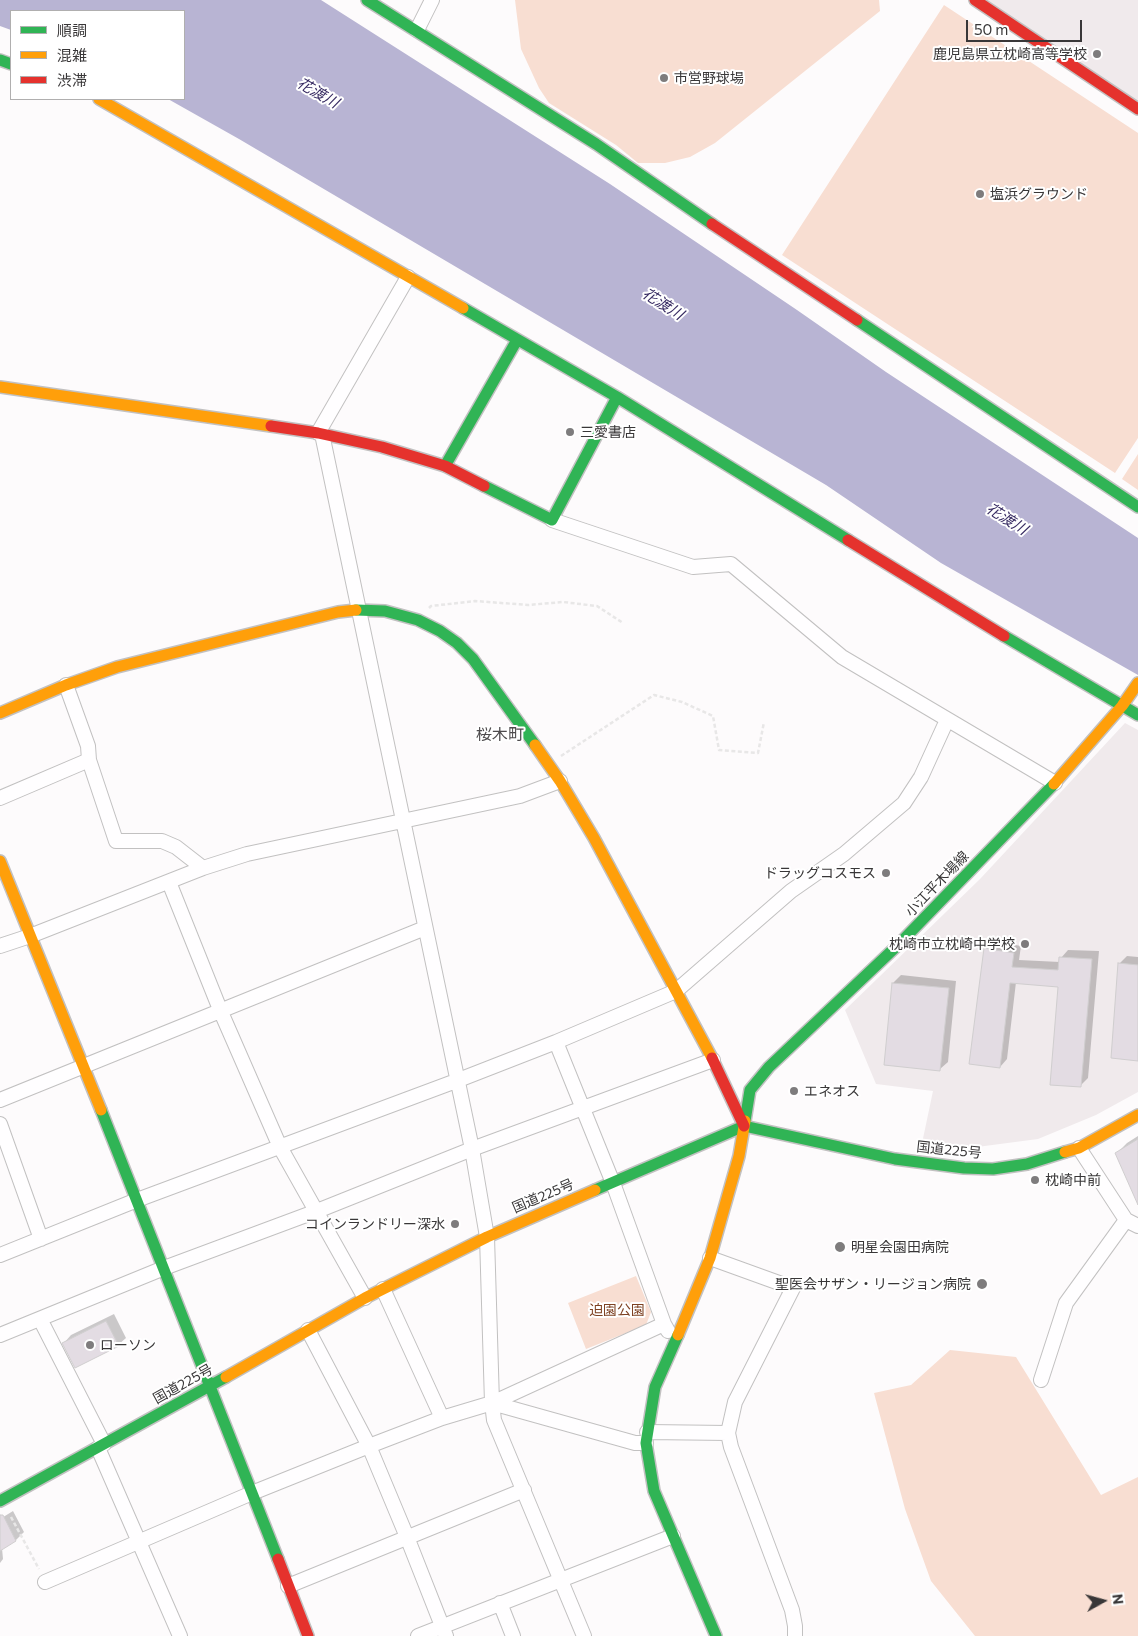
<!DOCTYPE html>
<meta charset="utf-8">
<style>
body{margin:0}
#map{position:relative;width:1138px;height:1636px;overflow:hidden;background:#fdfbfc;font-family:Commissioner,"Noto Sans JP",sans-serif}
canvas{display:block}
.legend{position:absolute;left:10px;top:10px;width:175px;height:90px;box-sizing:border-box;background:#fff;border:1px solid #b0afaf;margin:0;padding:6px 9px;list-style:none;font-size:15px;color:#393738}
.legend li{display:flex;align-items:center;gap:10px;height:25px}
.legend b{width:25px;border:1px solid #b0afaf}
.north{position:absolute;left:1078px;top:1576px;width:50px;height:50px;-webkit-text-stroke:4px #fff;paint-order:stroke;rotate:83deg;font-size:14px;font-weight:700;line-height:20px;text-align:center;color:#393738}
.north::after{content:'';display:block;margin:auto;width:18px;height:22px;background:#393738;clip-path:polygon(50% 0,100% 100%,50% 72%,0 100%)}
.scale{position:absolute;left:966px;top:20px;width:116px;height:22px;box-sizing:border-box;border:2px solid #393738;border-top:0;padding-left:6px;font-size:15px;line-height:18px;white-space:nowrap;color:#393738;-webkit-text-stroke:4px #fff;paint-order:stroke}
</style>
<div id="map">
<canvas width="1138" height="1636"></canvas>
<ul class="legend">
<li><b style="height:6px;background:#30b455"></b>順調</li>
<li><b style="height:6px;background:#ff9f0a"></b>混雑</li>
<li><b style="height:6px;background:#e5322d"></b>渋滞</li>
</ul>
<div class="north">N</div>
<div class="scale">50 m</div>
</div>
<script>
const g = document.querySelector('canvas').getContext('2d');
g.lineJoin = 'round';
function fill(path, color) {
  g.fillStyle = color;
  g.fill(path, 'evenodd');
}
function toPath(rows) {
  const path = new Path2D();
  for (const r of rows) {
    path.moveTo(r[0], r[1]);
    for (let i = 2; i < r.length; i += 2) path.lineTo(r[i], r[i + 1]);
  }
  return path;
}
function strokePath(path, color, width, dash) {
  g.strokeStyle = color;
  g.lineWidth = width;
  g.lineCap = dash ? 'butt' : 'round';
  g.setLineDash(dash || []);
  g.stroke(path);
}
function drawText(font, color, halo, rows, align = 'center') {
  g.font = font + ' Commissioner,"Noto Sans JP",sans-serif';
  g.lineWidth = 4;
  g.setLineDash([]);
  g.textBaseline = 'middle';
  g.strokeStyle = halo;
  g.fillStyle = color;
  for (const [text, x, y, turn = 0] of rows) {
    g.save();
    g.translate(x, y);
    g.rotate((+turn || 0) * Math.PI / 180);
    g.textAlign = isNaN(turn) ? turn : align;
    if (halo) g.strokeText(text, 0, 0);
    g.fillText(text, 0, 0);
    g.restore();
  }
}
const built = toPath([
 [975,0,1138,0,1138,109],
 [1125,723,1138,730,1138,1092,1096,1115,1038,1139,977,1147,921,1148,933,1091,876,1084,845,1010,980,879]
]);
const green = toPath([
 [515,0,879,0,880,11,715,143,690,157,665,163,638,163,616,145,549,103,539,88,521,49],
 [944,5,1138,133,1138,438,1115,473,782,255],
 [1138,454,1138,490,1122,479],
 [636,1276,651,1312,646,1325,586,1349,568,1303],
 [950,1350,1016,1357,1101,1495,1138,1477,1138,1636,975,1636,931,1581,905,1509,874,1393,911,1385]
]);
const water = toPath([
 [0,0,321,0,610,184,797,310,886,372,1138,538,1138,675,941,563,826,485,239,139,168,99,184,99,184,11,11,11,11,30,0,26]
]);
const shadow = toPath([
 [993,941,1021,946,1019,960,1060,962,1061,958,1068,950,1099,951,1088,1078,1080,1086,1059,986,1016,982,1007,1059,1000,1067,985,949],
 [1127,956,1138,957,1138,1059,1119,964],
 [901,975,956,981,948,1062,940,1069,885,1064,893,983],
 [1138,1136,1138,1202,1117,1153,1127,1143],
 [114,1314,126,1338,118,1345,64,1343,71,1335],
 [13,1511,24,1532,16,1540,2,1548,3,1559,0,1563,0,1519]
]);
const building = toPath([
 [984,948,1014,953,1012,967,1058,970,1059,957,1092,959,1081,1087,1050,1085,1058,987,1010,983,1000,1068,969,1064,984,948],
 [1118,963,1138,965,1138,1061,1111,1058,1118,963],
 [892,983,949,988,940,1071,884,1065,892,983],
 [1138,1139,1138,1205,1115,1153,1138,1139],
 [106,1321,119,1346,75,1368,62,1343,106,1321],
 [0,1515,3,1515,16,1541,0,1551,0,1515]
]);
const path = toPath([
 [429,608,431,606,475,601,528,605,563,602,597,606,623,623],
 [561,756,654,695,682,702,713,716,719,750,758,753,764,722],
 [11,1517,39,1569]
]);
const street = toPath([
 [417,30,432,0],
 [318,433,408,277],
 [322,434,472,1149,487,1237,492,1403,494,1420,584,1636],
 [552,520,693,567,731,564,842,657,1055,783],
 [66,685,88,746,89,760,116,841,162,841,176,847,203,868],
 [0,798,89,760],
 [169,882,221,1012,280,1147,365,1298],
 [0,946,30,936,203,868,247,854,520,796,560,781],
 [556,1042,613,1183,664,1324,668,1331],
 [0,1100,425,928],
 [0,1124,41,1239],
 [1079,1148,1126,1220,1138,1226],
 [0,1255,137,1200,456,1081,556,1042,676,991,791,891,844,854,904,803,921,777,947,720],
 [710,1258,793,1288,735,1402,728,1433,731,1447,792,1610,795,1626,795,1636],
 [383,1289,442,1418],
 [40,1319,104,1444],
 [308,1330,369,1446,407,1537,446,1636],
 [0,1335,164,1268,317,1211,472,1149,713,1060],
 [1041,1380,1066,1303,1126,1220],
 [492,1403,635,1443,646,1443],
 [647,1432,728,1433],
 [98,1448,180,1636],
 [45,1582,252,1493,369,1446,442,1418,492,1403,664,1324],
 [288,1586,524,1490],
 [500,1603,513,1636],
 [418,1636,673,1536]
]);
const fast = toPath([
 [367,0,596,144,712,224],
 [0,60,11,64],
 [463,308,617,397,848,540],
 [857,320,1138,507],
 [445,466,517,340],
 [484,486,552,520,617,397],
 [356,610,385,611,418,620,440,631,457,643,473,659,535,745],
 [1004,636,1138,715],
 [101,1110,278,1559],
 [745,1121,750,1090,769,1067,900,943,1054,784],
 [595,1190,744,1126,895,1159,964,1168,993,1169,1027,1164,1065,1152],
 [678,1335,655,1387,646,1443,654,1491,716,1636],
 [0,1501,226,1377]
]);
const slow = toPath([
 [99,99,463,308],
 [0,387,271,426],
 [0,713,66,685,117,667,338,612,356,610],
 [535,745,560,781,594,838,712,1058],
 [1054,784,1122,706,1138,683],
 [0,861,101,1110],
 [1065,1152,1079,1148,1138,1115],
 [678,1335,710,1258,739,1156,745,1121],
 [226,1377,365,1298,487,1237,595,1190]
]);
const jam = toPath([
 [975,0,1138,109],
 [712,224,857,320],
 [271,426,318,433,382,447,445,466,484,486],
 [848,540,1004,636],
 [712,1058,744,1126],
 [278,1559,308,1636]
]);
const markers = [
 [1097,54,5,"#7e7c7d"],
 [664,78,5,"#7e7c7d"],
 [980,194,5,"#7e7c7d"],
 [570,432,5,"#7e7c7d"],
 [886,873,5,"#7e7c7d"],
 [1025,944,5,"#7e7c7d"],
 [794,1091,5,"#7e7c7d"],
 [1035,1180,5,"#7e7c7d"],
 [455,1224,5,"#7e7c7d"],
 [840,1247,6,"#7e7c7d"],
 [982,1284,6,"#7e7c7d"],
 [90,1345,5,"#7e7c7d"]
];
const poiNames = [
 ["鹿児島県立枕崎高等学校",1087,54,"right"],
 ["市営野球場",674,78],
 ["塩浜グラウンド",990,194],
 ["三愛書店",580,432],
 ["ドラッグコスモス",876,873,"right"],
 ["枕崎市立枕崎中学校",1015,944,"right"],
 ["エネオス",804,1091],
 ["枕崎中前",1045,1180],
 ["コインランドリー深水",445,1224,"right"],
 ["明星会園田病院",851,1247],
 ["聖医会サザン・リージョン病院",971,1284,"right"],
 ["ローソン",100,1345]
];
const streetNames = [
 ["小江平木場線",937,884,-46],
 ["国道225号",949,1150,6],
 ["国道225号",543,1196,-23],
 ["国道225号",183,1384,-29]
];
const parkNames = [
 ["迫園公園",617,1310]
];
const waterNames = [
 ["花渡川",318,93,30],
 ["花渡川",663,304,32],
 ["花渡川",1007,519,32]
];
const quarterNames = [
 ["桜木町",500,735]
];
fill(built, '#f0eaec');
fill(green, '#f8ded2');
fill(water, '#b8b4d3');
fill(shadow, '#0003');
fill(building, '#e3dce3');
strokePath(building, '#d0cecf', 1);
strokePath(street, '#c2c1c1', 16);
strokePath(fast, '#c2c1c1', 14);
strokePath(slow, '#c2c1c1', 14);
strokePath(jam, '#c2c1c1', 14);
strokePath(path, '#e8e7e7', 2.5, [4, 2.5]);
strokePath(street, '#fffeff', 14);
strokePath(fast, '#30b455', 11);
strokePath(slow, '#ff9f0a', 11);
strokePath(jam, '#e5322d', 11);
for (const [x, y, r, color] of markers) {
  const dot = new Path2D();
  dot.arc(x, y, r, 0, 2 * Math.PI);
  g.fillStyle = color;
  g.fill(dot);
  strokePath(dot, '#fff', 2);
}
drawText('14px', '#393738', '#fff', poiNames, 'left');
drawText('14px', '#393738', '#fff', streetNames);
drawText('14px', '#7e4223', '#fff', parkNames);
drawText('italic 15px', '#372b62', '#fff', waterNames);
drawText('16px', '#4e4b4d', '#fff', quarterNames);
</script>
